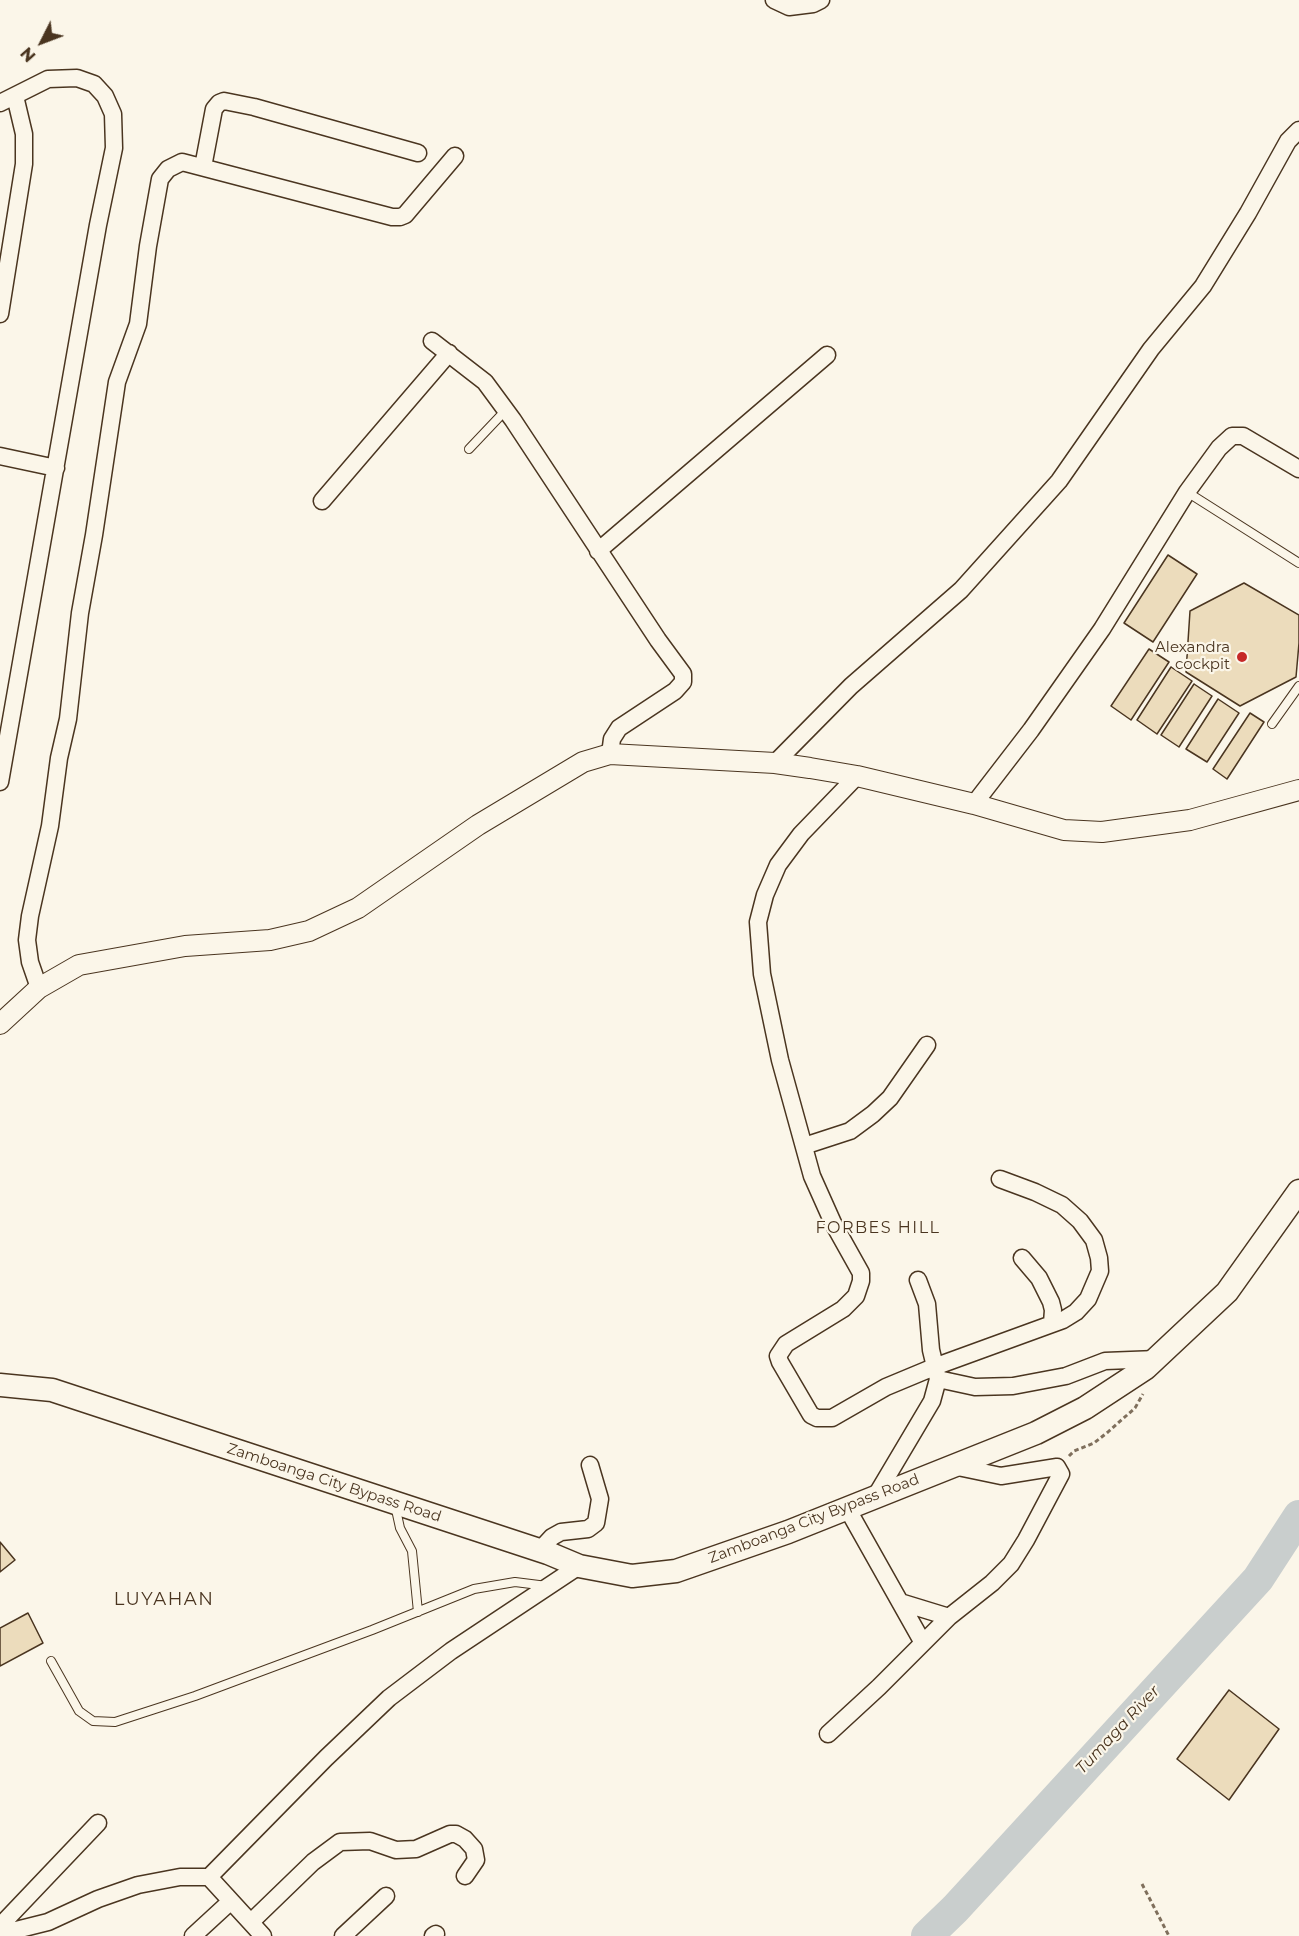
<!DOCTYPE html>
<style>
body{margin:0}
#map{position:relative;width:1299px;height:1936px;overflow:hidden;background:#fbf6e9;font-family:Montserrat,sans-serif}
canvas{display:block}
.north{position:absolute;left:12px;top:12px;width:60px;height:60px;-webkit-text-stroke:4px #fbf6e9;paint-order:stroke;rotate:228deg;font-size:16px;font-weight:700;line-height:24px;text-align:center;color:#4a3520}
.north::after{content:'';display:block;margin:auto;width:21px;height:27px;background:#4a3520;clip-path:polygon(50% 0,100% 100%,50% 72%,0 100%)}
</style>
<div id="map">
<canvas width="1299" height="1936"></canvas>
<div class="north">N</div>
</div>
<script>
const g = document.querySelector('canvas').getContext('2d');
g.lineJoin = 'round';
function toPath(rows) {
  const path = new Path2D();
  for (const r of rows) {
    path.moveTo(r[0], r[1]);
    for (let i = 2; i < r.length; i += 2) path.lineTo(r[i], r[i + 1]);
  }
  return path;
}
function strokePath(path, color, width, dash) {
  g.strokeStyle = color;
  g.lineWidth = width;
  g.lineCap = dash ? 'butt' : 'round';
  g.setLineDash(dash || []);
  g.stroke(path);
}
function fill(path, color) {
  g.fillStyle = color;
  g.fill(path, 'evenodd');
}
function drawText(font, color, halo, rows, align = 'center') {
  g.font = font + ' Montserrat,sans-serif';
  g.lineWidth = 4.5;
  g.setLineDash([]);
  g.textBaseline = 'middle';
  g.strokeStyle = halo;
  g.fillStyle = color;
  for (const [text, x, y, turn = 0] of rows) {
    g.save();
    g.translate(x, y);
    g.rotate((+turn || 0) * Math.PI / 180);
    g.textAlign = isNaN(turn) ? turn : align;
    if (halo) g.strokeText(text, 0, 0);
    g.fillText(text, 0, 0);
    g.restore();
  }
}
const river = toPath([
 [927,1936,955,1909,1258,1579,1299,1516]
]);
const building = toPath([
 [1168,555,1197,574,1153,642,1124,623,1168,555],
 [1244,583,1299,615,1299,643,1296,677,1240,706,1186,672,1190,611,1244,583],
 [1149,649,1169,662,1131,720,1111,706,1149,649],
 [1171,667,1192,681,1157,734,1137,720,1171,667],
 [1194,684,1212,696,1179,747,1161,735,1194,684],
 [1218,699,1239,713,1207,762,1186,749,1218,699],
 [1250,713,1264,722,1227,779,1213,769,1250,713],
 [0,1542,15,1560,0,1572,0,1542],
 [28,1613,43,1643,0,1666,0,1628,28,1613],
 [1229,1690,1279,1729,1229,1800,1177,1759,1229,1690]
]);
const path = toPath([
 [1069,1456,1074,1451,1094,1443,1108,1432,1135,1408,1143,1394],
 [1142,1884,1169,1936]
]);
const service = toPath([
 [469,449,505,411],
 [1187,492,1299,563],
 [1272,724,1299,686],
 [395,1505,400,1528,412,1551,418,1612],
 [51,1661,79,1711,93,1721,115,1722,195,1696,372,1630,474,1589,515,1582,547,1586]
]);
const minor = toPath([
 [774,0,789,7,813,4,821,0],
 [0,103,48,79,77,78,94,84,105,96,113,114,114,148,98,225,0,782],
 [203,167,214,109,219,103,224,101,254,107,418,153],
 [0,314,24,164,24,134,15,96],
 [432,341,485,382,513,420,658,640,683,674,683,682,675,691,619,728,612,739,610,754],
 [0,456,56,468],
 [322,501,449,353],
 [598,551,827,355],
 [775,763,851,686,961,590,1059,481,1151,349,1203,286,1248,213,1288,141,1299,130],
 [857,776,801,834,778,865,765,895,758,922,762,974,780,1060,812,1176,833,1223,861,1273,861,1281,856,1296,843,1309,786,1344,778,1356,780,1362,811,1415,817,1418,832,1418,886,1387,934,1367,1063,1320,1076,1312,1088,1299,1100,1271,1099,1258,1094,1240,1080,1221,1062,1205,1035,1192,1000,1179],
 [974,804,1031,730,1102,629,1187,492,1219,448,1232,436,1243,436,1299,469],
 [39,988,30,962,27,940,30,916,50,826,59,758,68,719,80,613,94,535,117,382,138,324,148,246,160,179,168,169,182,162,392,217,400,217,405,215,455,156],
 [804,1146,850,1131,873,1114,890,1098,927,1045],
 [1022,1258,1039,1278,1051,1302,1053,1310,1052,1323],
 [938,1379,975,1387,1013,1386,1066,1376,1105,1361,1157,1359],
 [875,1497,932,1401,938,1379,931,1350,927,1304,918,1280],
 [540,1550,552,1537,561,1532,588,1529,596,1523,600,1499,590,1465],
 [900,1602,949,1617],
 [923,1643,949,1617,992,1583,1011,1564,1026,1540,1061,1474,1057,1467,1001,1476,953,1466],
 [828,1734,879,1687,923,1643,847,1508],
 [209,1877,263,1936],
 [251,1922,313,1862,340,1842,370,1841,396,1850,416,1849,450,1834,456,1834,465,1839,474,1849,476,1860,465,1876],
 [0,1926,98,1823],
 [0,1934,48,1922,98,1899,138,1885,180,1877,209,1877,326,1758,389,1698,451,1651,579,1566],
 [193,1936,231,1901],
 [343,1936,386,1896],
 [433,1936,436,1934]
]);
const tertiary = toPath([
 [0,1024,39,988,79,965,185,946,270,940,309,931,358,908,478,825,583,762,610,754,775,763,810,768,857,776,974,804,1064,830,1102,832,1190,820,1299,790]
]);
const secondary = toPath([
 [0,1385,52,1390,548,1553,579,1566,632,1576,676,1571,788,1532,1036,1433,1085,1408,1146,1368,1227,1292,1299,1191]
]);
const markers = [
 [1242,657,6,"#c62828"]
];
const poiNames = [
 ["Alexandra",1230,648],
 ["cockpit",1230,665]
];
const streetNames = [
 ["Zamboanga City Bypass Road",334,1483,18],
 ["Zamboanga City Bypass Road",814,1519,-21]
];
const neighbourhoodNames = [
 ["FORBES HILL",878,1228]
];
const waterNames = [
 ["Tumaga River",1118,1730,-47]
];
const quarterNames = [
 ["LUYAHAN",164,1600]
];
strokePath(river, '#c9cecd', 32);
fill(building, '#ecdcbc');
strokePath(building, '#4a3520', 1.5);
strokePath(service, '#4a3520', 10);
strokePath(minor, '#4a3520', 19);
strokePath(tertiary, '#4a3520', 22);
strokePath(secondary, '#4a3520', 25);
strokePath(path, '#7f6f5c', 3, [4.5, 3]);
strokePath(service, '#fbf6e9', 8);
strokePath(minor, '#fbf6e9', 16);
strokePath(tertiary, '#fbf6e9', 20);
strokePath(secondary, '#fbf6e9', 22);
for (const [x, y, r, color] of markers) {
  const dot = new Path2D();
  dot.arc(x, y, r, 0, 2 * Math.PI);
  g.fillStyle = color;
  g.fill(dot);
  strokePath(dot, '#fbf6e9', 2);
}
drawText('15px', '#4a3520', '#fbf6e9', poiNames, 'right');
drawText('15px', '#4a3520', '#fbf6e9', streetNames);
g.letterSpacing = '1.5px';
drawText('16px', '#4a3520', '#fbf6e9', neighbourhoodNames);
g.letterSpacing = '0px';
drawText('italic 16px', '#4a3520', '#fbf6e9', waterNames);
g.letterSpacing = '1.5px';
drawText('18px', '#4a3520', '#fbf6e9', quarterNames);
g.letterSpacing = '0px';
</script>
